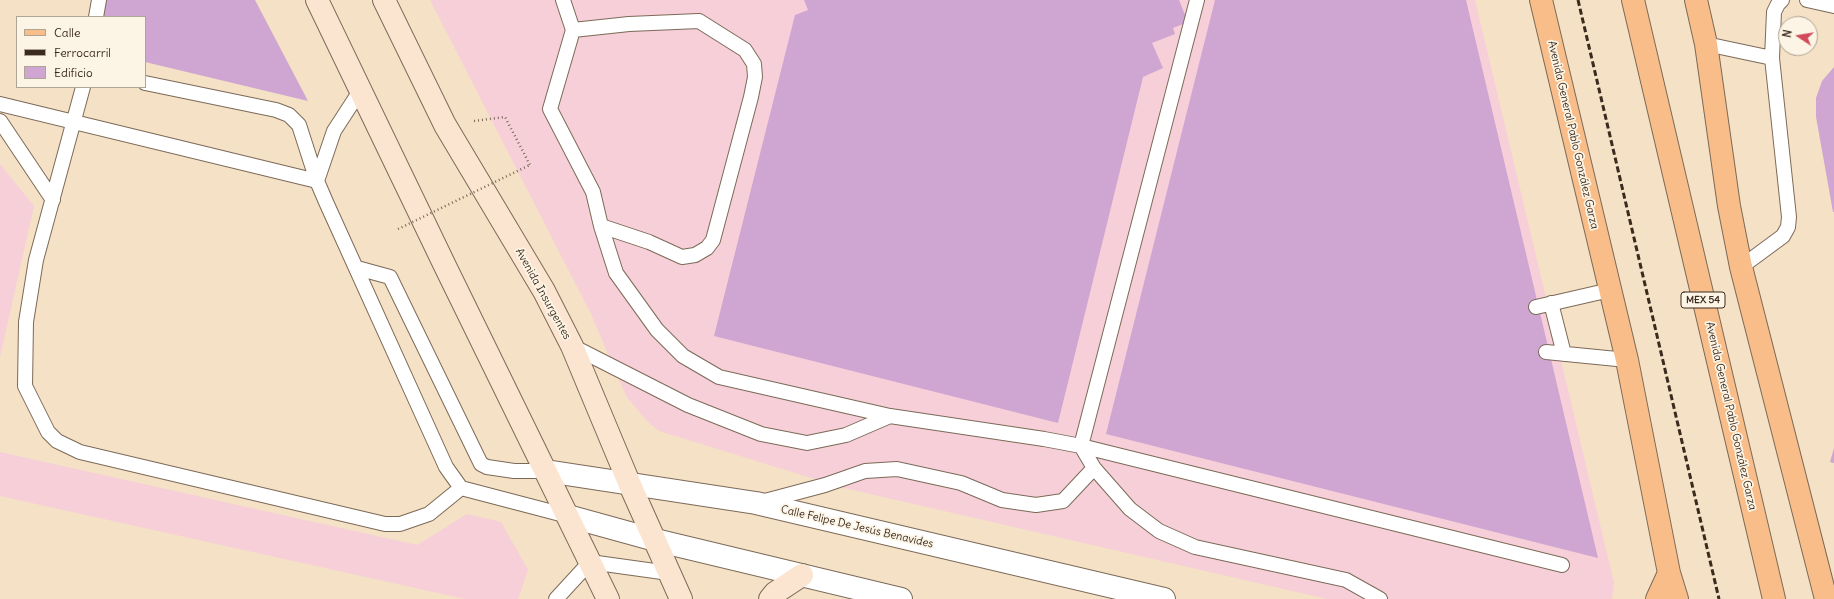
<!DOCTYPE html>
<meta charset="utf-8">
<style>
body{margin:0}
#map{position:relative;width:1834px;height:599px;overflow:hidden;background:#f5e1c5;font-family:Delius,sans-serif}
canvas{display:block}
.legend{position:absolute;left:16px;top:16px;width:130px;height:72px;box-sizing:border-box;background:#fcf5e5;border:1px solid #afa495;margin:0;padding:5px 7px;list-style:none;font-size:12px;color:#3b2a1e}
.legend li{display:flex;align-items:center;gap:8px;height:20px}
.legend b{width:20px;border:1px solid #afa495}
.north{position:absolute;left:1778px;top:16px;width:40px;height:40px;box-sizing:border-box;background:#fcf5e5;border:1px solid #afa495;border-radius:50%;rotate:282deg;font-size:11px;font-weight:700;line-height:16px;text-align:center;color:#3b2a1e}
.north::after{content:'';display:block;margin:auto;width:14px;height:18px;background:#d1495b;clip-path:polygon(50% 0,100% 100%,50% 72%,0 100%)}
</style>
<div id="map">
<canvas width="1834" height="599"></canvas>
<ul class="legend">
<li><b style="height:5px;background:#f8bd89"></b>Calle</li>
<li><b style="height:5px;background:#3b2a1e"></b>Ferrocarril</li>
<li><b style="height:11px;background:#cfa6d2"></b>Edificio</li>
</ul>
<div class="north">N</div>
</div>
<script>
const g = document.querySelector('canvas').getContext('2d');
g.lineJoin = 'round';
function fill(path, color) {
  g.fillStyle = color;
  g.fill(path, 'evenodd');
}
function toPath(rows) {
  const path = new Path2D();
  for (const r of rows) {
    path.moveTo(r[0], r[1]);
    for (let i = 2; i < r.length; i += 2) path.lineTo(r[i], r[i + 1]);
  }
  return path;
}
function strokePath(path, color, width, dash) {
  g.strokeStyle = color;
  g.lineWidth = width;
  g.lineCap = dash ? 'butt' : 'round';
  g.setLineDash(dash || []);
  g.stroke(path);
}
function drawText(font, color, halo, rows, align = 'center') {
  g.font = font + ' Delius,sans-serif';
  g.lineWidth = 3.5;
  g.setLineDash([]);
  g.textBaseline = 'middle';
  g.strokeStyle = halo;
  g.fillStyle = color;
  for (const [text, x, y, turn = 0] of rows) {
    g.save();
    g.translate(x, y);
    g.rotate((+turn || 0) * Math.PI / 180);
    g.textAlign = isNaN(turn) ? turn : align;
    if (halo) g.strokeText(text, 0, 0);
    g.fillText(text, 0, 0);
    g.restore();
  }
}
const built = toPath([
 [430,0,1475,0,1614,583,1612,599,1327,599,844,488,659,431,646,420,626,396,591,314],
 [0,164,34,206,0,357],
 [0,452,417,545,467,514,501,522,528,570,518,599,465,599,0,496]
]);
const building = toPath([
 [104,0,255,0,308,101,145,62,145,17,100,17],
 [804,0,1179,0,1188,22,1173,28,1175,34,1152,43,1163,68,1143,77,1058,423,714,336,795,15,808,10],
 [1215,0,1466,0,1598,558,1106,434],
 [1834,67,1834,212,1833,212,1816,117,1816,98,1822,81],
 [1834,448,1834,463,1830,462]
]);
const path = toPath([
 [474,121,505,117,530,165]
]);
const service = toPath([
 [563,0,573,30,629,24,699,21,745,50,754,64,755,77,751,97,713,240,707,248,695,255,682,257,649,242,601,226],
 [1197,0,1081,446,1094,468,1130,509,1159,531,1195,547,1346,580,1380,599],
 [1807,0,1834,6],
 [96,17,99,0],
 [573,30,550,109,593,192,601,226,616,273,657,330,683,356,719,377,890,416,1044,439,1081,446,1562,565],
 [1706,44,1772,58],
 [145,83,276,110,289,115,299,125,317,181,326,202,446,467,461,488,568,516],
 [83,87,36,260,26,322,25,386,48,432,57,441,80,452,385,524,400,524,429,514,461,488],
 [0,104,317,181],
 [0,121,53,200],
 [317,181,334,131,360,91],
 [1741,267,1783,236,1788,227,1789,217,1772,58,1774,12,1778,4,1782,0],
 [357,268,390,277,481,464,487,467,514,471,546,471],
 [1551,303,1564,354],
 [1536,307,1610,290],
 [572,346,688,405,761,434,807,443,846,435,890,416],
 [1546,352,1627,360],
 [761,502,825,485,865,471,897,469,961,483,1002,500,1036,505,1063,501,1094,468],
 [556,599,590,562,669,573]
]);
const tertiary = toPath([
 [546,471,756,503,1164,599],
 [568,516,655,540,901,599]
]);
const secondary = toPath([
 [317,0,446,268,608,599],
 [384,0,445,125,544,291,572,346,630,485,681,599],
 [770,599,775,593,802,575]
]);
const primary = toPath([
 [1541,0,1627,360,1669,573,1677,599],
 [1633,0,1774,599],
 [1696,0,1706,44,1729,206,1741,267,1826,599],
 [1657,599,1669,573]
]);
const rail = toPath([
 [1578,0,1719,599]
]);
const pathBridge = toPath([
 [398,229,530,165]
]);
const shields = [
 [1703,300,44]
];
const shieldNames = [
 ["MEX 54",1703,300]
];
const streetNames = [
 ["Avenida General Pablo González Garza",1573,135,77],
 ["Avenida Insurgentes",543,294,61],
 ["Avenida General Pablo González Garza",1731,416,77],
 ["Calle Felipe De Jesús Benavides",857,527,13]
];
fill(built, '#f6cfd8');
fill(building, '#cfa6d2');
strokePath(service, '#7c6a58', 16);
strokePath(tertiary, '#7c6a58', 24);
strokePath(secondary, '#7c6a58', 24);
strokePath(primary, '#7c6a58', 24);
strokePath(path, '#7c6a58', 2.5, [1, 3]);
strokePath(service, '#fff', 14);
strokePath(tertiary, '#fff', 22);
strokePath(secondary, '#fce5d0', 22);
strokePath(primary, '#f8bd89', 22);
strokePath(rail, '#3b2a1e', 3, [6, 3]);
strokePath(pathBridge, '#7c6a58', 2.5, [1, 3]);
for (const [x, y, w] of shields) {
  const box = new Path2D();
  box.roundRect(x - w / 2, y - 8, w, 16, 3);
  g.fillStyle = '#fcf5e5';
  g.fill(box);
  strokePath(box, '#3b2a1e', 1);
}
drawText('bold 10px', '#3b2a1e', null, shieldNames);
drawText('11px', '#3b2a1e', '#fcf5e5', streetNames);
</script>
